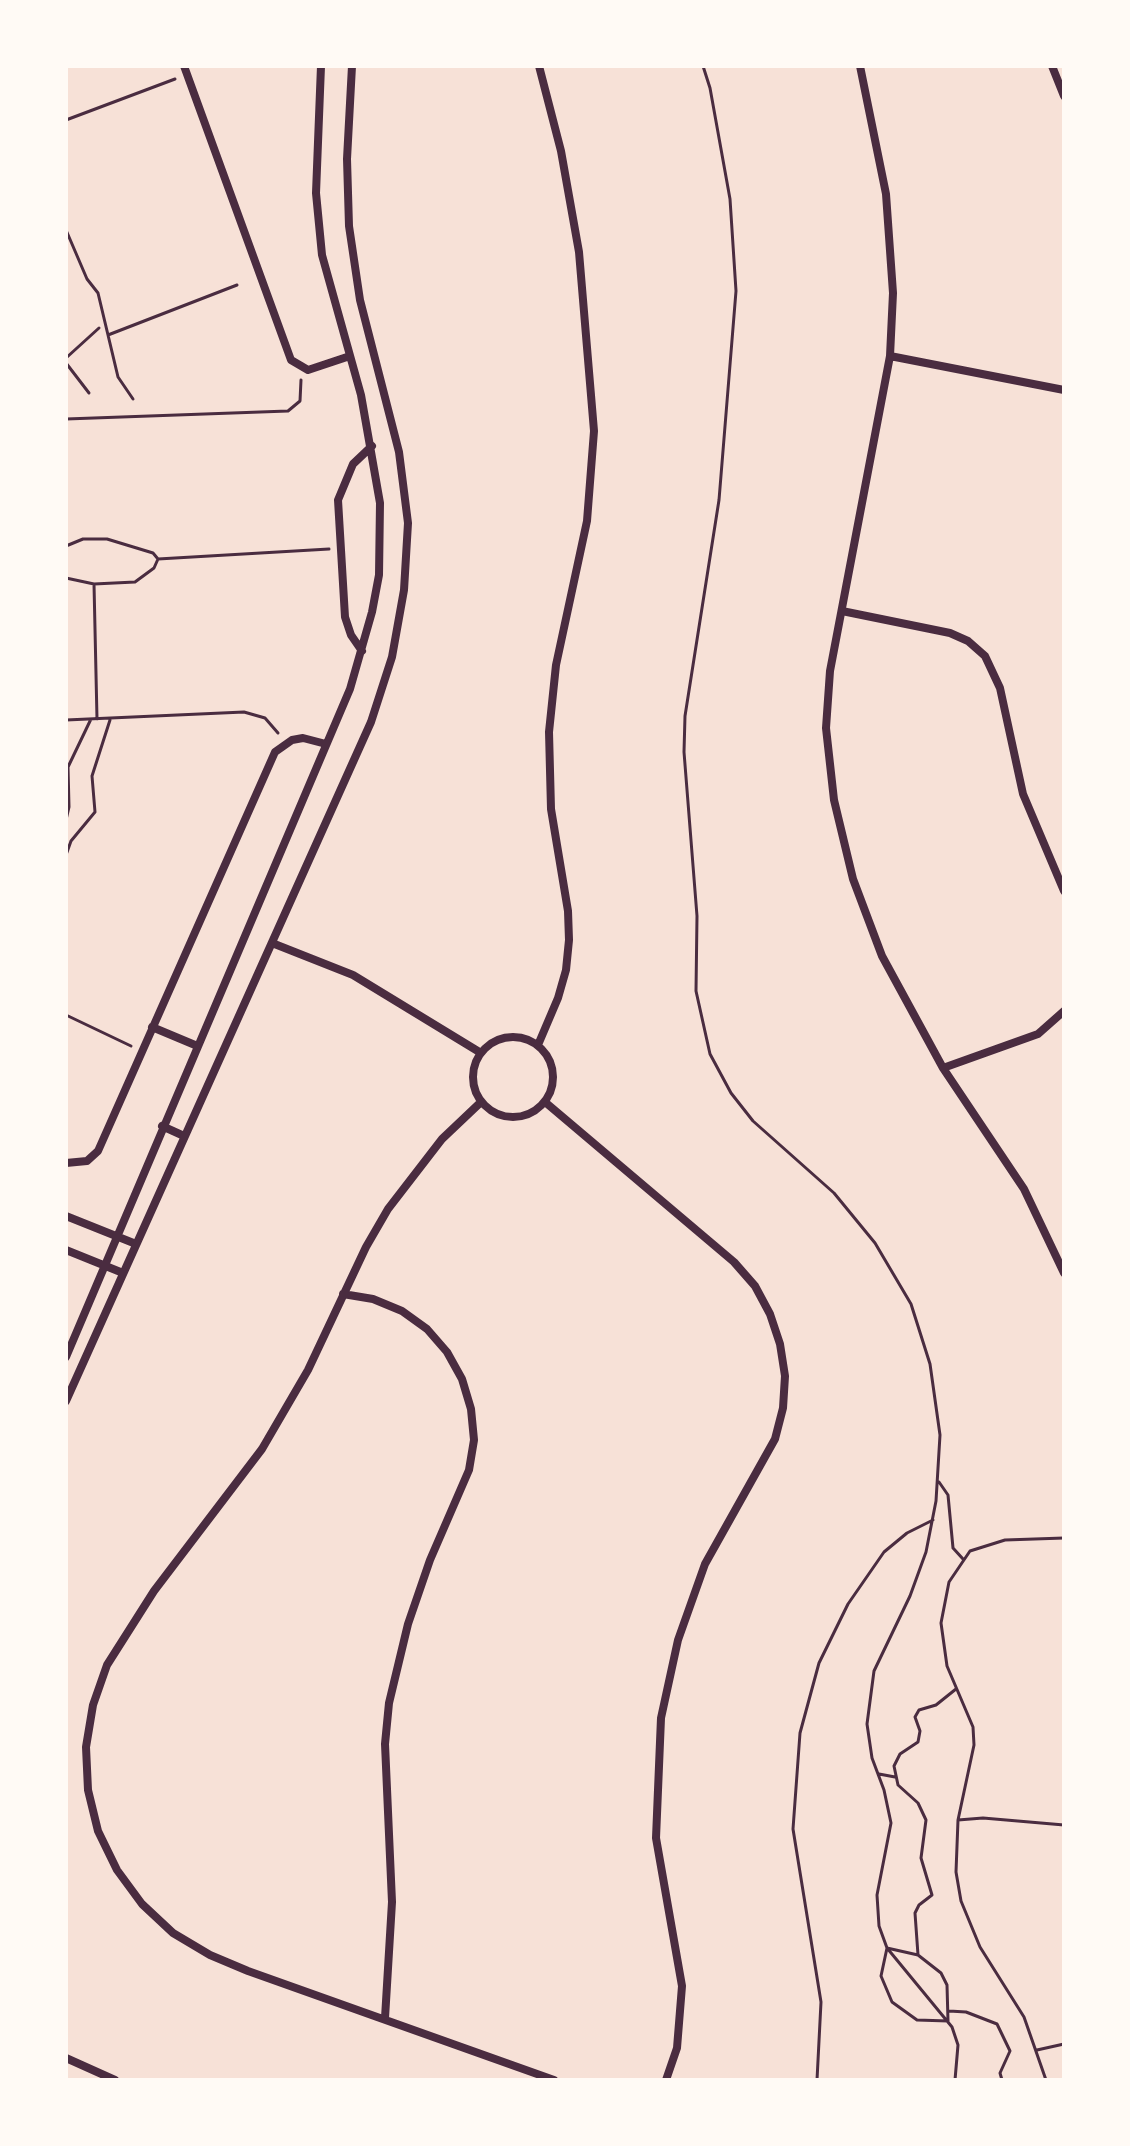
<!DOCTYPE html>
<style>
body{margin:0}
#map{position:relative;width:1130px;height:2146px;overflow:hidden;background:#f7e1d7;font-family:"Titillium Web",sans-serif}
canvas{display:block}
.frame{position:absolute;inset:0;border:68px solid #fffaf5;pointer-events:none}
</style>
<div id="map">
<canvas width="1130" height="2146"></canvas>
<div class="frame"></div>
</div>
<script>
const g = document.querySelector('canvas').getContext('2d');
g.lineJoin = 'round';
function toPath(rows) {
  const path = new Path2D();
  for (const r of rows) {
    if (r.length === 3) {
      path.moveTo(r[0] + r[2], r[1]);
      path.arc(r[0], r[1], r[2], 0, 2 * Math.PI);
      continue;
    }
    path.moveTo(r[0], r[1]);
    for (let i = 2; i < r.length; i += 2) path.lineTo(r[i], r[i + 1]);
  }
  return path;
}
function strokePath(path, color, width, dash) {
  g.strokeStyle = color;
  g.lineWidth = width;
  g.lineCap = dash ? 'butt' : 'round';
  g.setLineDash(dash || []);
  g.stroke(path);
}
const path = toPath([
 [703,66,710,88,730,199,736,291,719,500,685,716,684,752,697,916,696,991,710,1054,731,1093,753,1121,834,1193,875,1243,911,1304,930,1364,940,1435,936,1501,926,1552,910,1596,874,1671,867,1724,872,1758,884,1790,891,1823,877,1895,879,1926,887,1948,952,2027,958,2045,955,2080],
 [66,120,175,79],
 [66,230,87,279,98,293,118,377,133,399],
 [108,335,237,285],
 [66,358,99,328],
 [66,363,89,393],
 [66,419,288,411,300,401,301,380],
 [66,546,83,539,107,539,153,553,158,559,154,568,135,582,94,584,66,578],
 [158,559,329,549],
 [94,584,97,719],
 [66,720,244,712,265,718,278,733],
 [66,820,69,807,68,767,91,719],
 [66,855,71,841,95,812,92,776,110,720],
 [66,1015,131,1046],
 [939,1482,948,1495,953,1548,963,1559],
 [879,1774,895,1777],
 [958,1820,983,1818,1064,1825],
 [887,1948,918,1955,941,1973,947,1985,948,2021,917,2020,892,2002,881,1976,887,1948],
 [918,1955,915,1913,919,1905,932,1895,921,1858,926,1820,918,1803,898,1785,894,1766,900,1754,918,1742,920,1731,915,1717,919,1710,936,1705,956,1689],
 [949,2011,966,2012,997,2024,1010,2051,1000,2073,1002,2080],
 [1037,2050,1064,2044],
 [817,2080,821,2002,793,1829,800,1733,819,1663,848,1604,884,1552,907,1533,933,1520],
 [1046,2080,1024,2017,980,1947,961,1901,956,1872,958,1820,974,1745,973,1727,947,1666,941,1623,949,1582,970,1551,1005,1540,1064,1538]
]);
const minor = toPath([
 [184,66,291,360,308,370,350,356],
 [860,66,886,194,893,293,890,356,830,671,826,728,834,800,853,879,882,956,943,1068,1024,1189,1064,1273],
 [1052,66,1064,96],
 [890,356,1064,390],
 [842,611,950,633,968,641,985,656,1000,688,1023,794,1064,891],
 [362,651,351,635,345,617,338,500,353,464,372,446],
 [272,943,353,975,481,1053],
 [152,1027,195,1045],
 [513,1077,40],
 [538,1045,558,998,566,970,569,940,568,911,551,809,549,732,556,665,587,521,594,431,579,252,561,151,539,66],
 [943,1068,1038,1034,1064,1011],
 [481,1102,442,1139,388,1209,366,1247,308,1370,262,1449,154,1591,107,1665,93,1705,86,1747,88,1790,98,1831,117,1870,142,1904,173,1933,210,1955,248,1971,554,2080],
 [545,1102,734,1262,755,1286,770,1314,780,1344,785,1376,783,1408,775,1439,705,1564,678,1640,661,1718,656,1838,682,1986,677,2048,666,2080],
 [162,1126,184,1136],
 [66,1163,87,1161,98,1151,275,752,292,740,303,738,326,744],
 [66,1216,136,1244],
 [66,1250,123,1273],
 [343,1294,373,1299,402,1311,427,1329,447,1352,462,1379,471,1409,474,1440,469,1470,430,1560,408,1624,389,1703,385,1744,392,1902,385,2018],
 [66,1357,350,689,372,612,379,575,380,503,361,395,322,255,316,193,321,66],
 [66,1401,371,722,392,657,404,590,408,523,399,452,360,300,349,226,347,159,352,66],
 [66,2058,115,2080]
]);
strokePath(path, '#4a2c40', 3);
strokePath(minor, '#4a2c40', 8);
</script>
